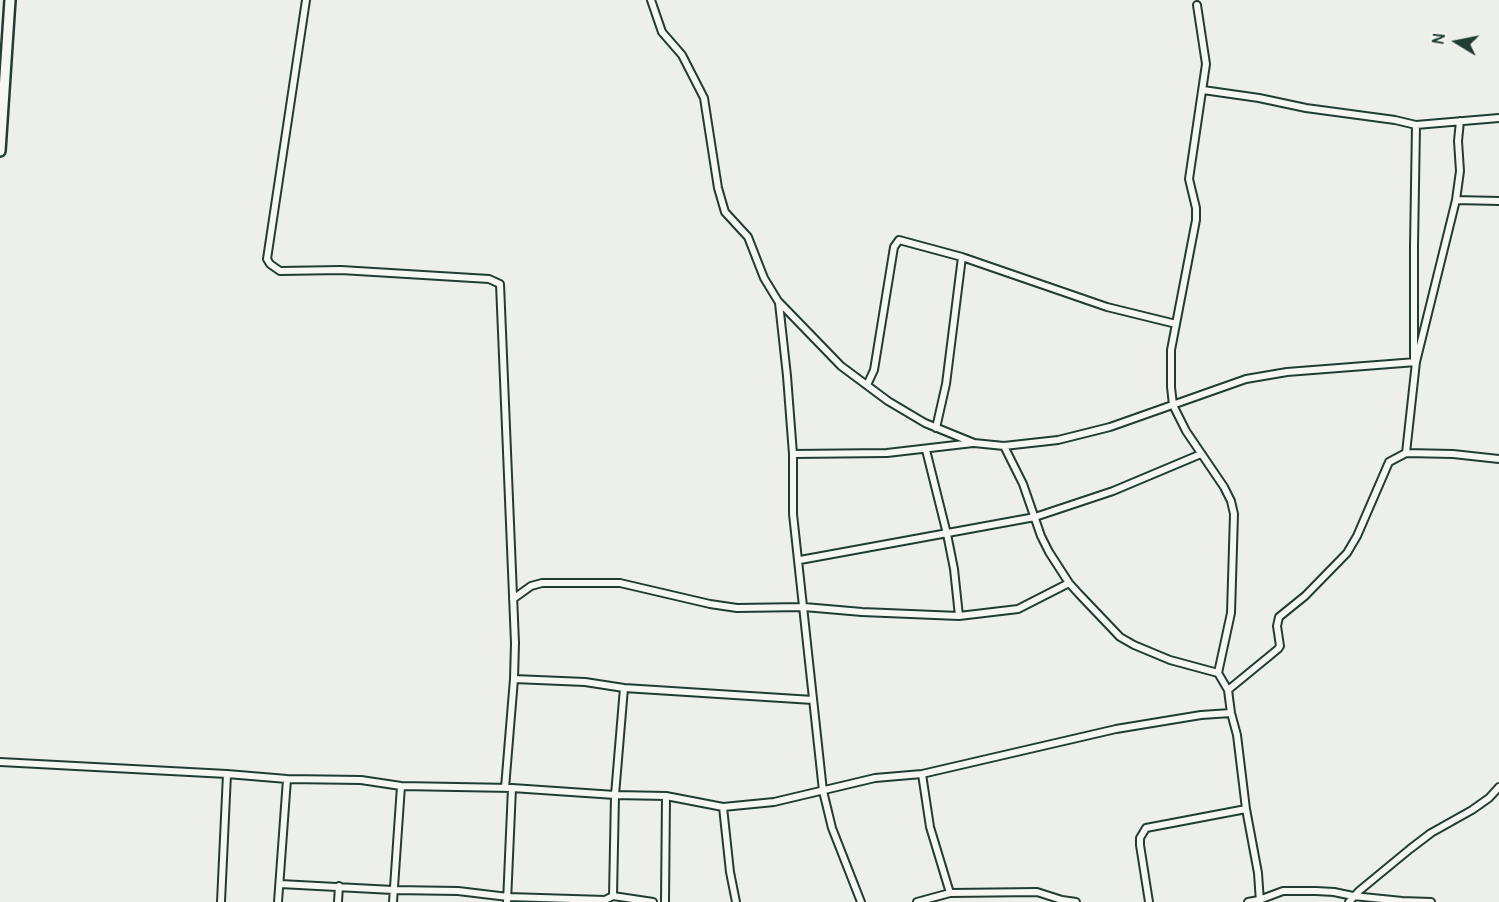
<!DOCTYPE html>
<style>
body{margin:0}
#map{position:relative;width:1499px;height:902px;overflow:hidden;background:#edefea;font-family:Pangolin,sans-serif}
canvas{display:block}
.north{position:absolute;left:1427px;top:12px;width:60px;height:60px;-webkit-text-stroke:4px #f6f6f2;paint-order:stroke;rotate:280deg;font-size:16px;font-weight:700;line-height:24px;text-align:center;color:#1f3d34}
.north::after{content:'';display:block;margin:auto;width:21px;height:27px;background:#1f3d34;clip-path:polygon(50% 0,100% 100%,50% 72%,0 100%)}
</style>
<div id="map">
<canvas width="1499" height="902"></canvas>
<div class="north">N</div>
</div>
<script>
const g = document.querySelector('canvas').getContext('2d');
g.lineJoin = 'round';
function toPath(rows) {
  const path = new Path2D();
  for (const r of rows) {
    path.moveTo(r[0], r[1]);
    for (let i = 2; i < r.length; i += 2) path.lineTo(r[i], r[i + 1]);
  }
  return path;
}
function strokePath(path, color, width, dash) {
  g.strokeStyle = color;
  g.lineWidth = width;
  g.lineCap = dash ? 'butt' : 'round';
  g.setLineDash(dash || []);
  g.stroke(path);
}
const street = toPath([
 [306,0,267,259,270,264,280,271,341,270,489,279,500,284,515,643,514,679,505,788],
 [651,0,662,32,682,55,704,98,718,188,725,212,748,237,764,278,778,301,841,366,888,401,925,423,974,443,1004,446,1058,440,1110,427,1246,379,1287,372,1416,362],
 [1197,5,1206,64,1189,179,1196,208,1196,220,1171,350,1171,387,1173,405,1186,431,1224,487,1231,501,1234,514,1231,613,1218,673,1228,690,1231,713,1237,735,1246,809,1258,873,1260,902],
 [1203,90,1259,98,1306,108,1395,120,1416,125,1414,246,1414,362],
 [1416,125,1499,118],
 [1456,200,1499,201],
 [779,303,787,376,793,454,793,514,823,791,832,828,861,902],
 [867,385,874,370,894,247,899,240,962,257,1107,307,1176,324],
 [936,428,946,384,962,257],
 [1004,446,1023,484,1041,536,1049,552,1069,583,1079,594,1120,637,1134,645,1170,660,1218,673],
 [926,450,947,534,954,569,959,616],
 [1406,453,1416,362,1456,200,1460,171,1458,141,1460,121],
 [793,454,887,453,973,443],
 [800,560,1035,517,1113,491,1201,454],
 [513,599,531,586,542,583,620,583,710,604,737,608,804,607,862,612,959,616,1018,609,1069,583],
 [514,679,585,682,624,688,813,700],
 [1228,690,1278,649,1280,646,1277,626,1279,617,1305,596,1347,553,1357,536,1389,462,1406,453,1453,454,1499,459],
 [0,762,227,774,287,779,361,780,401,786,512,788,615,795,666,796,723,807,774,802,875,778,922,774,1116,729,1201,715,1231,713],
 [922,774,930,827,950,893],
 [723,807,730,872,736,902],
 [280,884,393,890,458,891,508,897,605,900,613,896,653,902],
 [613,896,615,795,624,688],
 [221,902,227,774],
 [278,902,287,779],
 [338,902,339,886],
 [393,902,401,786],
 [507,902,512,788],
 [665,902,666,796],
 [917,902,950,893,1037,892,1062,900,1076,902],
 [1149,902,1140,845,1140,838,1146,828,1246,809],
 [1248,902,1259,900,1283,891,1316,891,1334,892,1353,896,1402,901,1431,902],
 [1349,902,1359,891,1410,849,1431,833,1472,810,1489,798,1499,787]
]);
const primary = toPath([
 [0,151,10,0]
]);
strokePath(street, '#1f3d34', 10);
strokePath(primary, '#1f3d34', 14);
strokePath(street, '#f6f6f2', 6);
strokePath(primary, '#f6f6f2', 9);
</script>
